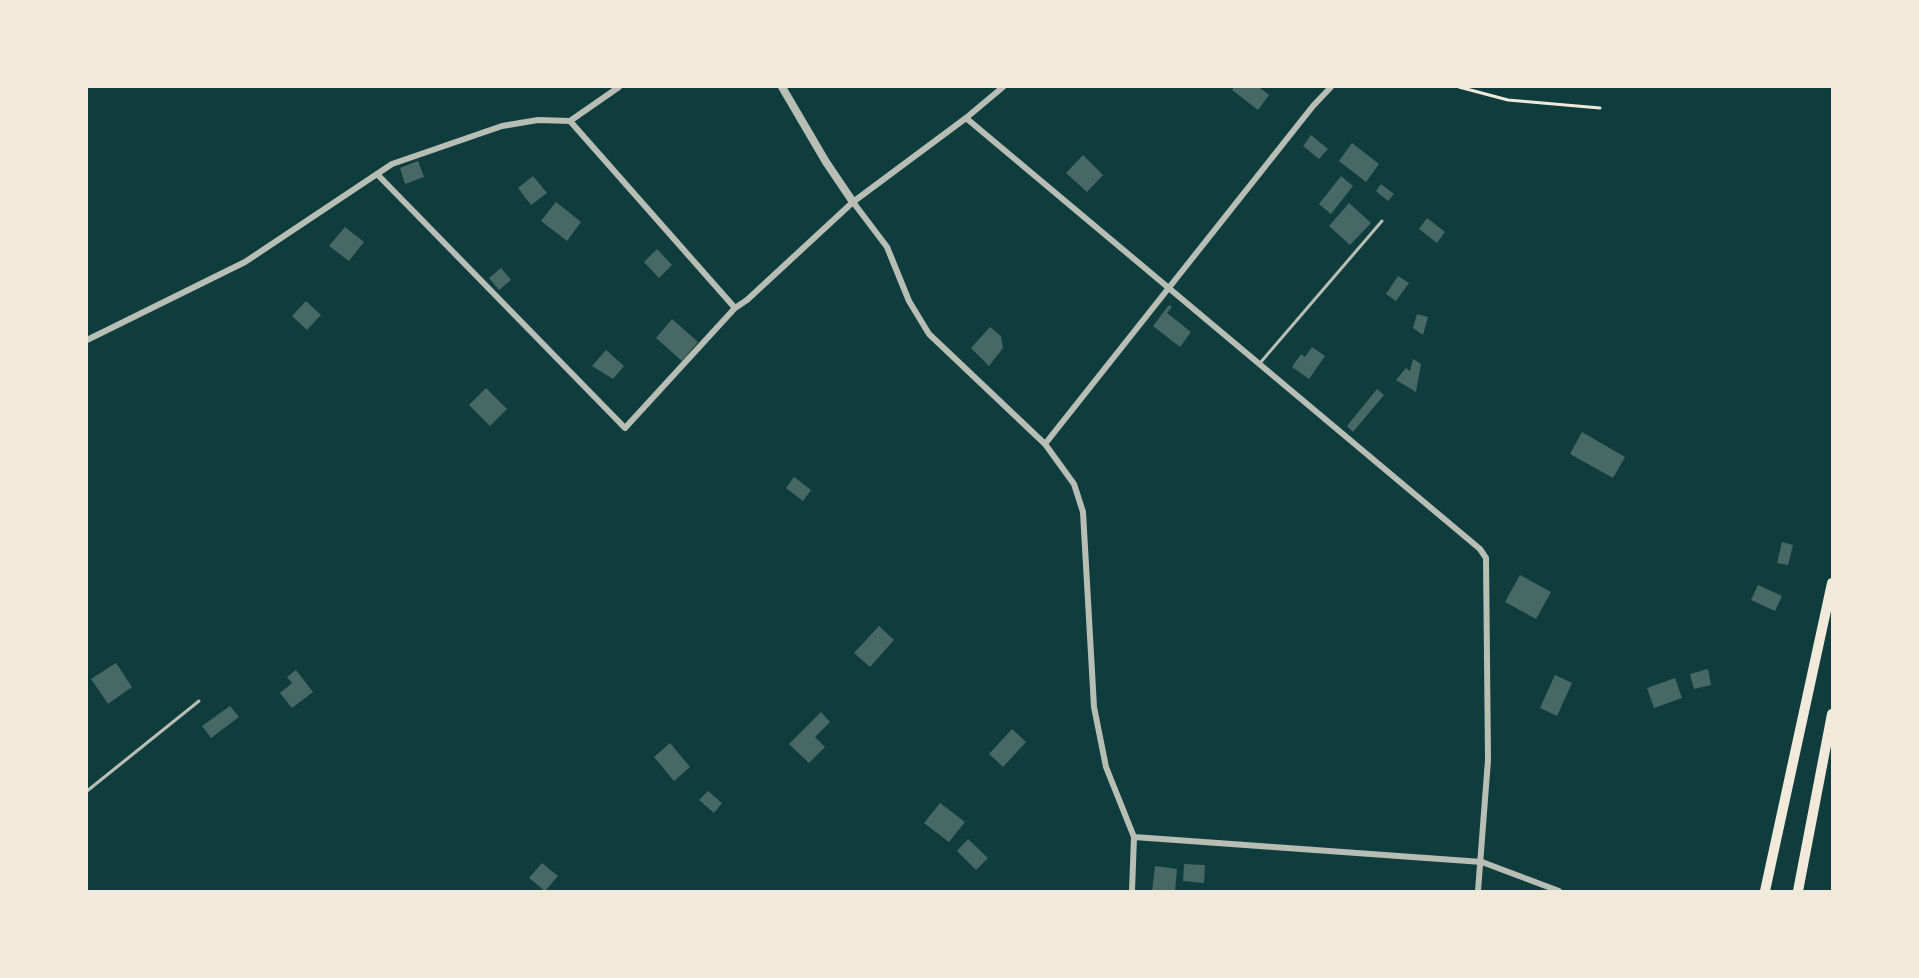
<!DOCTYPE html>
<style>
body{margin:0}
#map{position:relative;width:1919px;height:978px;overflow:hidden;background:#0f3d3e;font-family:Montserrat,sans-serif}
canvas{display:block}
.frame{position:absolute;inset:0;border:88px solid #f1e9da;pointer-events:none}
</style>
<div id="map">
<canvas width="1919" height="978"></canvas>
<div class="frame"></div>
</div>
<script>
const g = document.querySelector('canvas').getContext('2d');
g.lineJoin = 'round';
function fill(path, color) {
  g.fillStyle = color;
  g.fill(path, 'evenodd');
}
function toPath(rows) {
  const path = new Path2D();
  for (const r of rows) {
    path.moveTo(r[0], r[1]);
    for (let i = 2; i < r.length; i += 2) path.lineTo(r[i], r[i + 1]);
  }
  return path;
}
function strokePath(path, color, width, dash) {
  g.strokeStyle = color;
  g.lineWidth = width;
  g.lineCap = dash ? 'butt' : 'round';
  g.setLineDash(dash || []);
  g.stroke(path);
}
const building = toPath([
 [1234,87,1259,87,1269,95,1258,110,1232,90],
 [1311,135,1328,149,1319,159,1303,146],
 [1352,143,1379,164,1366,182,1339,161],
 [1083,155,1103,175,1087,192,1066,173],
 [418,161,424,177,405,184,400,168],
 [533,176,547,193,531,205,518,188],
 [1341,176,1353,186,1331,214,1319,204],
 [1381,184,1394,194,1388,201,1376,191],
 [556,202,581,222,567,241,541,221],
 [1349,203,1371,223,1350,245,1329,226],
 [1427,218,1445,232,1437,243,1419,229],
 [345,227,364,242,349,261,329,246],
 [657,249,672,265,659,278,644,262],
 [501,268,511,280,499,290,489,278],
 [1398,276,1409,283,1396,301,1386,294],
 [306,301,321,315,307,330,292,316],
 [1169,305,1172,307,1167,313,1191,332,1180,347,1153,326],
 [1417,314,1428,317,1423,335,1413,328],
 [672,319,698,342,682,361,656,338],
 [990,327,1001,336,1003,348,989,366,971,348],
 [1312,347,1325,356,1309,379,1292,367,1301,354,1305,357],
 [606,350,624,366,613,379,592,366],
 [1413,359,1421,364,1416,392,1396,380,1406,368,1410,371],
 [486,388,507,409,490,426,469,405],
 [1377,389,1384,395,1353,432,1347,426],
 [1582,432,1625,457,1613,478,1570,454],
 [794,477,811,490,803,501,786,488],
 [1782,542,1793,545,1788,565,1777,563],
 [1520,575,1551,592,1536,619,1505,602],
 [1758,585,1782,596,1775,611,1751,600],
 [879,626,894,640,870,667,854,653],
 [116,663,132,687,108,704,91,679],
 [1708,669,1711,685,1694,689,1690,674],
 [296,670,313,692,292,708,280,693,292,683,287,677],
 [1555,675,1572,683,1557,716,1540,708],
 [1675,678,1682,698,1654,708,1647,688],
 [230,706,239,717,211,738,202,726],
 [821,712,830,722,815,737,825,747,809,763,789,744],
 [1012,729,1026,742,1003,767,989,754],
 [670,743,690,767,674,781,654,757],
 [708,791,722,803,714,813,699,800],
 [940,803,965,822,949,842,924,823],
 [968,839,988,858,976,870,957,851],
 [542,863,558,876,545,891,529,878],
 [1184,864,1205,865,1204,883,1183,881],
 [1155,866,1177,869,1175,891,1152,891]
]);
const path = toPath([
 [1459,87,1508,100,1600,108]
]);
const service = toPath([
 [1260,363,1382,221],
 [87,791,199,701]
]);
const minor = toPath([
 [966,118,1480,549,1486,558,1488,760,1478,891],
 [570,121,735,308],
 [377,174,625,428,735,308,747,300,853,202,887,247,909,301,929,334,1045,444,1074,484,1083,512,1094,707,1106,767,1134,837,1132,891],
 [853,202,966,118,1003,87],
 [87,340,245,262,392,164,502,126,538,120,570,121,619,87],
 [1045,444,1313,106,1331,87],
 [1134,837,1482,862,1559,891]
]);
const tertiary = toPath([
 [782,87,826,162,853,202]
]);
const trunk = toPath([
 [1765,891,1832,583],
 [1798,891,1832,714]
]);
fill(building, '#486865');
strokePath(path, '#f1e9da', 3);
strokePath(service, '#b8beb3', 3);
strokePath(minor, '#b8beb3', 6);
strokePath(tertiary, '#b8beb3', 8);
strokePath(trunk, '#f1e9da', 10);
</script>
